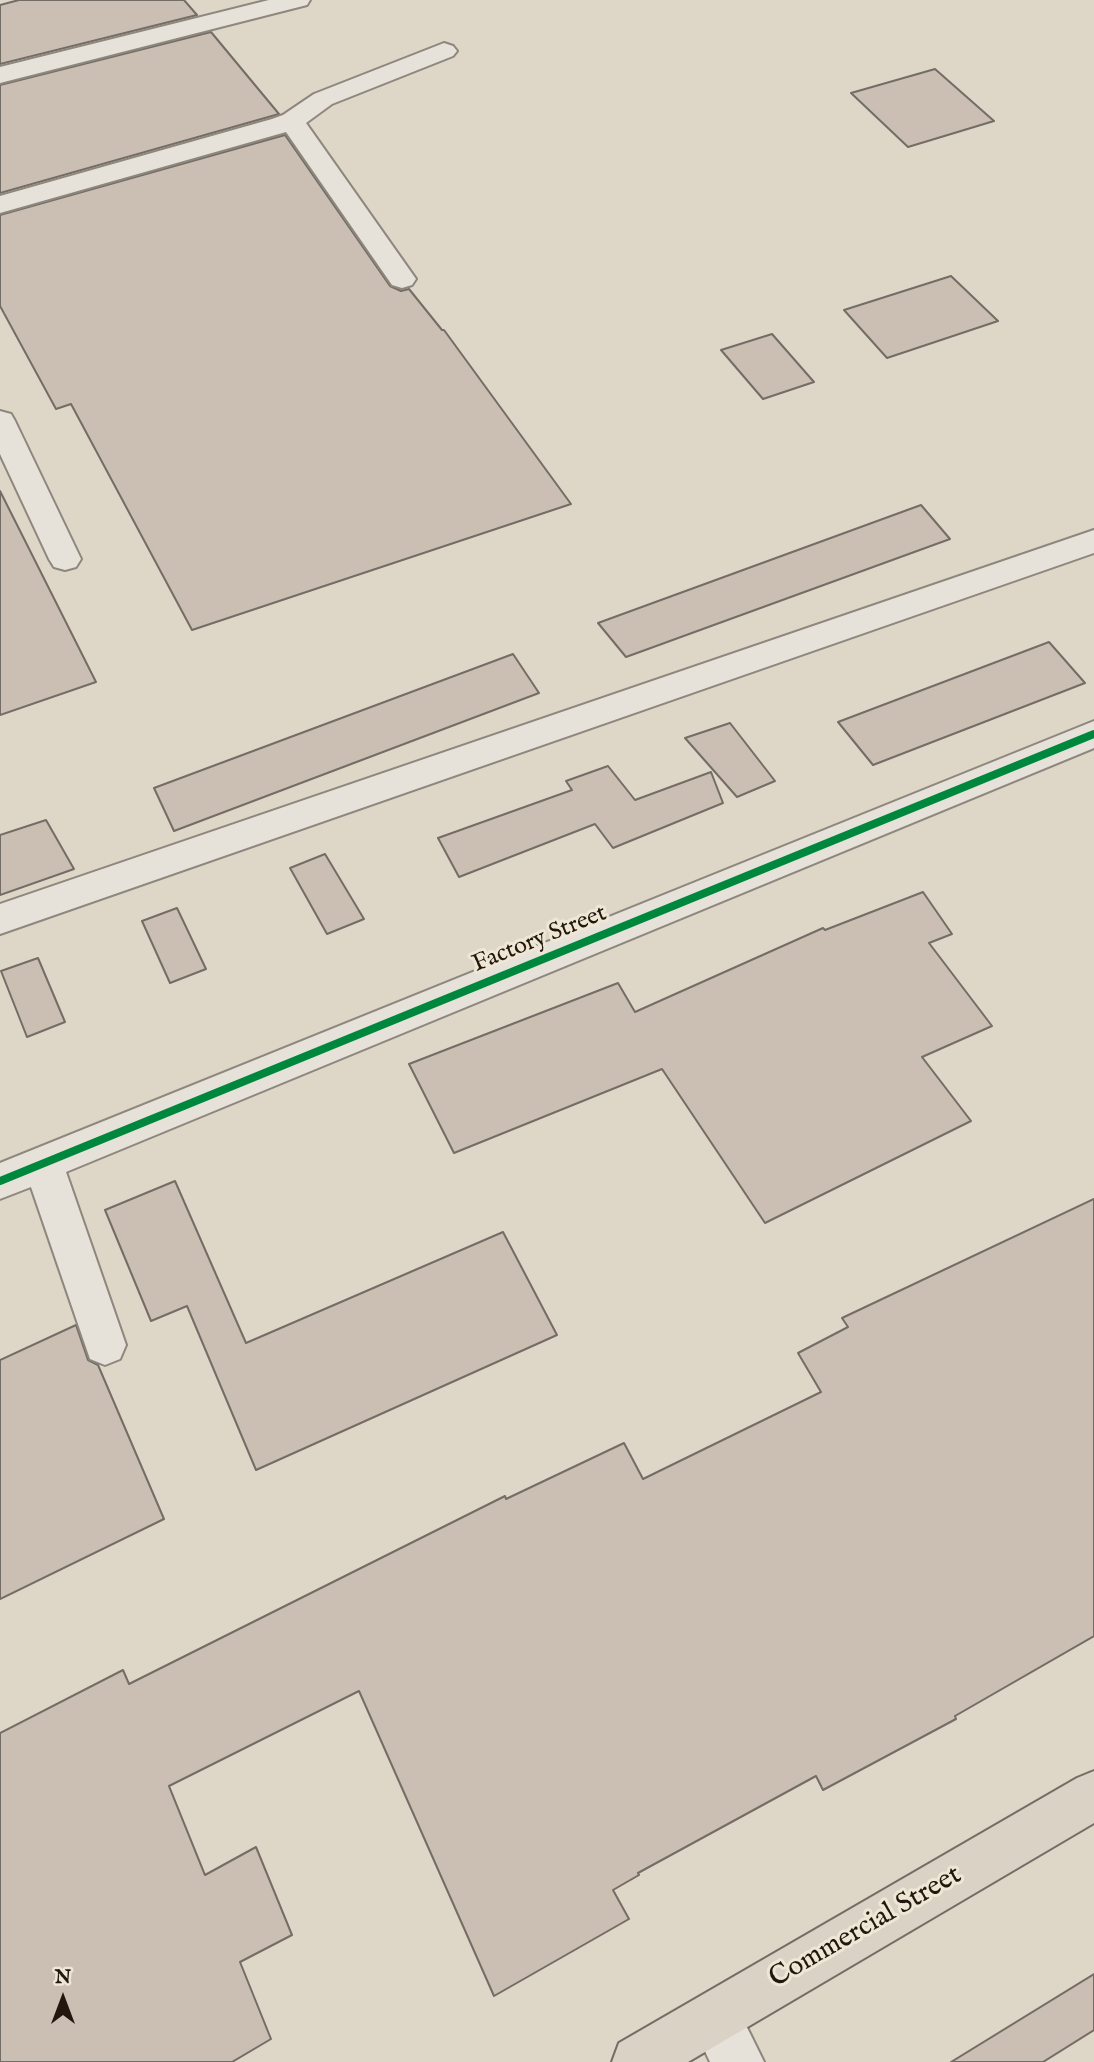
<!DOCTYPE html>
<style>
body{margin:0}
#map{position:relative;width:1094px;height:2062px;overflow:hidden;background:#ded6c7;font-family:"IM FELL English",serif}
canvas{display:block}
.north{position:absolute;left:28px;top:1964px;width:70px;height:70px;-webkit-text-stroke:5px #efe7d5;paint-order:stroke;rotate:0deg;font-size:19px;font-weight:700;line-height:28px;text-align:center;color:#22160e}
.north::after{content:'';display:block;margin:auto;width:24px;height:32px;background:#22160e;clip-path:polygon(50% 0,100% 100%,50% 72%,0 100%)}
</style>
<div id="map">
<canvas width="1094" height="2062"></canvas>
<div class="north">N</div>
</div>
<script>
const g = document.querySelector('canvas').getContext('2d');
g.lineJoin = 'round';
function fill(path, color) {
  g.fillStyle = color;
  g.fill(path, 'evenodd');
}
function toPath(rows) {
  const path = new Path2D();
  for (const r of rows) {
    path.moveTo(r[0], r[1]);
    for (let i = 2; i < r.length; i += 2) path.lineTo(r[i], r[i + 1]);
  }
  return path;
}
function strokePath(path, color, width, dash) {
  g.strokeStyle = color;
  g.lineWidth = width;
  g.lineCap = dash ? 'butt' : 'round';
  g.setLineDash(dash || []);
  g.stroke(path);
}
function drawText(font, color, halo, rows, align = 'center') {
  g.font = font + ' "IM FELL English",serif';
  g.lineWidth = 6;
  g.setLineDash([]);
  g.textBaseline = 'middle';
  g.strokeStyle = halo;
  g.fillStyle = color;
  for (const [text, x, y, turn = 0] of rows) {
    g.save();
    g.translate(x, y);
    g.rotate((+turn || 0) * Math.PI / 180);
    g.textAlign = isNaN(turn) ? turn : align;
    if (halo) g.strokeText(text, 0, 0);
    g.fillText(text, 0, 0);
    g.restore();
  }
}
const building = toPath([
 [19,0,184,0,197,15,0,64,0,5,19,0],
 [211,32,279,114,0,193,0,85,211,32],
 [935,69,994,121,908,147,851,93,935,69],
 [285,135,390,286,401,291,409,289,442,330,444,330,571,504,192,630,71,404,56,409,0,306,0,215,285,135],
 [951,276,998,321,887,358,844,310,951,276],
 [772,334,814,382,763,399,721,350,772,334],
 [0,491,96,682,0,715,0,491],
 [921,505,950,539,626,657,598,623,921,505],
 [1049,642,1085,683,873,765,838,722,1049,642],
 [513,654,539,693,174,831,154,788,513,654],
 [730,723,775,781,737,797,685,738,730,723],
 [608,766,635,800,711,772,723,803,613,848,595,824,459,877,438,838,572,790,566,781,608,766],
 [46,820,74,869,0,895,0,835,46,820],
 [325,854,364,919,327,934,290,868,325,854],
 [923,892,952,934,929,943,992,1026,922,1057,971,1121,765,1223,662,1069,454,1153,409,1064,618,983,635,1012,823,928,825,930,923,892],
 [177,908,206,969,170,983,142,921,177,908],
 [38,958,65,1022,27,1037,1,971,38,958],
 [175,1181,246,1343,503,1232,557,1335,256,1470,187,1306,151,1321,105,1210,175,1181],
 [1094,1199,1094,1636,955,1716,956,1719,823,1790,816,1776,638,1873,639,1875,613,1890,629,1919,494,1996,359,1691,169,1786,205,1875,256,1847,292,1935,240,1962,271,2039,232,2062,0,2062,0,1733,123,1670,129,1684,505,1496,506,1499,624,1443,643,1479,821,1392,798,1353,848,1327,842,1318,1094,1199],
 [76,1325,88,1360,98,1365,164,1519,0,1599,0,1360,76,1325],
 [1094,1974,1094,2030,1043,2062,951,2062,1094,1974]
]);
const minor = toPath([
 [269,0,310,0,307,5,0,83,0,67,269,0],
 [444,43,453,46,457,51,453,56,332,104,306,123,416,279,412,285,402,288,392,285,286,132,0,213,0,196,272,119,283,115,314,94,444,43],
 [0,411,11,414,15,421,81,559,76,567,65,570,54,567,49,559,0,454,0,411],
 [1094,530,1094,553,0,934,0,904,1094,530],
 [1094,721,1094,748,66,1172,126,1345,120,1359,105,1365,90,1359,31,1187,0,1199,0,1163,1094,721],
 [715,1991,733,1999,764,2062,710,2062,689,2017,697,1999,715,1991]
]);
const major = toPath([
 [1094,1771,1094,1823,688,2062,612,2062,619,2043,1077,1778,1094,1771]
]);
const cycleway = toPath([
 [0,1181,1094,734]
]);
const streetNames = [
 ["Factory Street",540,940,-22]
];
const nearStreetnames = [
 ["Commercial Street",866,1928,-30]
];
fill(building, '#cbbeb3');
strokePath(building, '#736d65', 2);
strokePath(minor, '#8d877e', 4);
strokePath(major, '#736d65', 4);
fill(minor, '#e6e2da');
fill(major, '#dad2c5');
strokePath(cycleway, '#00873e', 8);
drawText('24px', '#22160e', '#efe7d5', streetNames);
drawText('28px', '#22160e', '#efe7d5', nearStreetnames);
</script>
